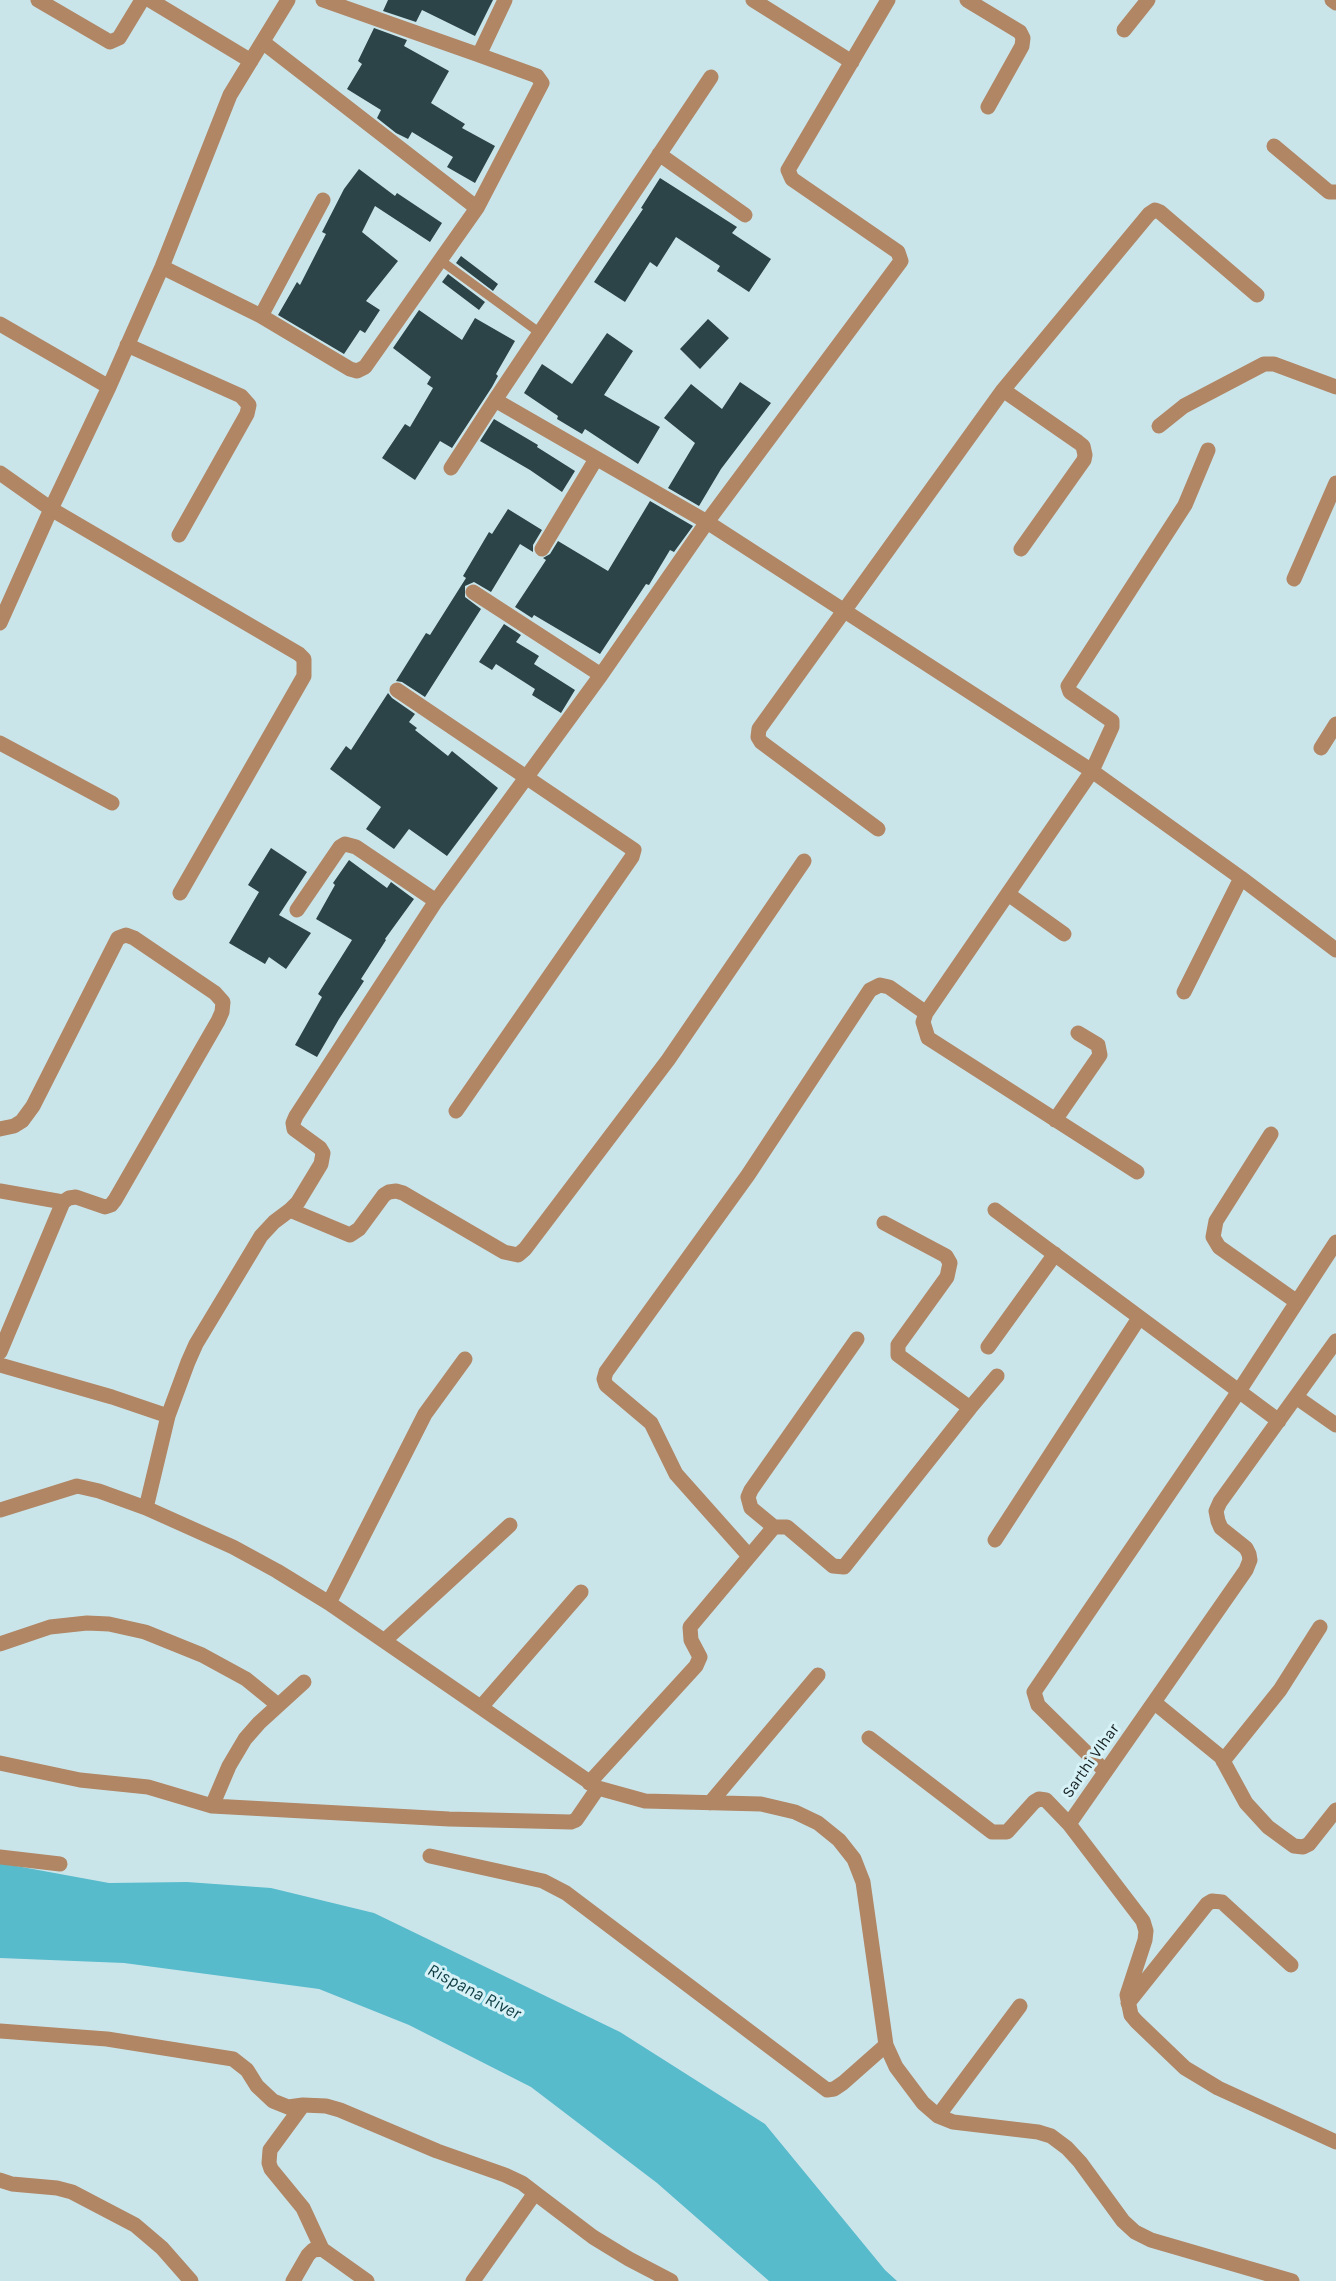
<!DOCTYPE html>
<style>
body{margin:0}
canvas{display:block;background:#cae5ea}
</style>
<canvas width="1336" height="2281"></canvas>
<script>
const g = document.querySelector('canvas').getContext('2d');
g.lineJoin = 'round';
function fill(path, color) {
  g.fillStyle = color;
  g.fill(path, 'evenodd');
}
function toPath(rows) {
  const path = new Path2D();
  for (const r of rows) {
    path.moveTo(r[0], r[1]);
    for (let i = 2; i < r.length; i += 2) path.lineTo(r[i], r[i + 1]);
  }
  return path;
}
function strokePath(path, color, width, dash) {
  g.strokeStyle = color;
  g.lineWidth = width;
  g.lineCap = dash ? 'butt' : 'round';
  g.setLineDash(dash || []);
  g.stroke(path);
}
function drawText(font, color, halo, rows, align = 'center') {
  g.font = font + ' Karla,sans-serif';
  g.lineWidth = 6;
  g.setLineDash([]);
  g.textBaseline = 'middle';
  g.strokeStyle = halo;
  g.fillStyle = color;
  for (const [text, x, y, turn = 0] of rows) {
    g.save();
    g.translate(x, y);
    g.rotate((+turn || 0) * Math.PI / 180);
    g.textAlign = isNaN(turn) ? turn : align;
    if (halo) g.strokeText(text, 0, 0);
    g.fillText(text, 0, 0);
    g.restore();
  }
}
const water = toPath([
 [0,1863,109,1883,187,1882,271,1888,374,1913,620,2032,765,2124,885,2270,897,2281,769,2281,657,2183,531,2087,409,2025,319,1989,124,1963,0,1958]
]);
const building = toPath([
 [388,0,493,0,475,36,422,10,416,22,383,11],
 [374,28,407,40,404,46,449,71,431,103,465,124,462,128,495,146,475,183,447,167,453,157,412,132,408,139,396,133,377,118,381,110,347,89,362,64,358,61],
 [359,169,395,196,397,193,442,223,430,242,375,206,362,232,398,261,366,301,380,310,365,333,360,330,344,354,278,315,297,282,300,285,326,234,322,232,344,189],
 [660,178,737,227,732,233,771,259,749,292,717,271,720,266,676,237,657,267,650,262,625,302,594,282,643,209,641,208],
 [461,256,498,284,493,291,456,263],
 [448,274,485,302,479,310,442,282],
 [419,310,462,340,475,318,515,341,496,374,498,376,492,387,452,448,440,441,415,480,382,458,405,424,410,427,433,388,427,384,431,377,393,348],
 [708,319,729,338,700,369,680,349],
 [607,333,633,351,604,395,660,427,638,464,585,429,582,434,557,419,558,416,524,393,542,364,572,384],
 [740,382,771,403,721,469,699,506,668,488,695,443,664,418,691,384,722,409],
 [494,419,538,445,537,447,575,471,562,492,530,470,480,441],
 [650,501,693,526,674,552,670,550,649,585,646,584,600,654,534,615,532,618,515,607,546,560,543,558,550,554,558,541,608,571],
 [508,509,542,530,533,545,533,552,520,544,491,592,474,582,465,586,465,597,481,609,425,697,402,682,396,681,426,633,430,635,466,578,463,576,489,532,492,534],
 [504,624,521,635,516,642,539,656,534,664,575,690,561,713,532,695,535,689,496,664,492,670,479,662],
 [388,693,392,698,415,714,409,722,417,728,415,730,448,756,452,751,498,788,447,856,409,829,394,849,366,829,381,807,330,769,346,746,351,750],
 [271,848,307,872,279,915,311,933,286,969,269,957,265,964,229,943,259,892,248,885],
 [349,860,387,888,391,882,414,899,385,939,386,940,361,979,364,981,339,1019,317,1057,295,1045,322,997,318,994,352,940,316,919,335,885,333,883]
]);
const lane = toPath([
 [440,260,540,333]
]);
const street = toPath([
 [38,0,110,42,119,38,142,0],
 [150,0,251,61],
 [323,0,479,55,505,0],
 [753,0,852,62],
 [967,0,1020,32,1023,38,1022,46,988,107],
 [1332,0,1336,3],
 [1124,30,1148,0],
 [711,77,495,400,707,522,1092,771,1241,878,1336,950],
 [1274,146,1329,192,1336,192],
 [659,154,745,215],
 [477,208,542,83,537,76,479,55],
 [162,267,261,316,350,369,357,371,365,367,477,208,264,43],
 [261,316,323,200],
 [0,324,109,387],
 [127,345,241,396,249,405,247,414,179,535],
 [1003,390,1078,442,1083,446,1085,455,1084,460,1021,549],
 [1159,426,1184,406,1264,364,1274,364,1336,387],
 [451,468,495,400],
 [0,473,51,509,299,654,304,659,304,676,180,893],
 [542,549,596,459],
 [1294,579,1336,483],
 [473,592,601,675],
 [0,623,51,509,109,387,162,267,230,95,288,0],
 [397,690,634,850,632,857,456,1111],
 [0,743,112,803],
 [1321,748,1336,724],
 [878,829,761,742,758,737,759,729,1003,390,1149,214,1155,210,1160,212,1257,295],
 [1008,894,1064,934],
 [297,910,340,847,345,844,356,847,436,901],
 [1184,992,1241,878],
 [1055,1120,1100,1055,1098,1045,1078,1033],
 [0,1129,14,1126,22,1121,33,1106,118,938,126,935,134,938,215,993,223,1002,222,1012,218,1021,115,1200,111,1205,105,1207,76,1197,69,1198,63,1202,0,1352],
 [1271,1134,1216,1221,1213,1237,1219,1247,1297,1302],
 [1137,1172,928,1038,923,1022,926,1013,1092,771,1112,727,1112,721,1070,692,1068,686,1185,505,1208,450],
 [0,1191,63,1202],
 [290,1210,350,1235,359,1229,384,1195,389,1192,396,1191,403,1193,504,1252,518,1255,525,1249,668,1060,804,861],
 [995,1210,1279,1421],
 [884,1223,946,1256,950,1263,947,1277,898,1345,898,1355,970,1408,997,1376],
 [1336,1341,1220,1502,1216,1511,1218,1521,1221,1528,1246,1548,1249,1554,1250,1560,1246,1570,1069,1824,1143,1921,1146,1931,1145,1940,1127,1995,1131,2015,1136,2021,1185,2068,1200,2077,1218,2088,1336,2142],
 [988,1347,1055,1254],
 [0,1365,112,1397,168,1416],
 [1296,1397,1336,1425],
 [146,1508,168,1416,188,1362,196,1344,261,1236,274,1222,290,1210,298,1202,321,1164,323,1153,320,1148,294,1129,293,1123,296,1116,436,901,601,675,707,522,901,261,898,252,792,179,788,170,888,0],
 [0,1510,77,1486,99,1491,146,1508,233,1547,277,1571,329,1603,598,1788,645,1801,761,1804,795,1812,818,1823,839,1840,854,1859,863,1882,886,2045,896,2067,923,2103,938,2116,953,2122,1038,2132,1051,2136,1067,2148,1080,2162,1123,2221,1135,2232,1151,2240,1292,2281],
 [774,1527,751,1508,748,1497,751,1490,857,1339],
 [995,1540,1139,1318],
 [749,1556,676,1474,651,1423,606,1385,604,1379,606,1372,748,1175,870,990,880,985,889,987,926,1013],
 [329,1603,425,1414,465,1359],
 [384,1641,510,1525],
 [0,1644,50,1627,87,1623,109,1624,145,1632,202,1655,246,1679,278,1705],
 [1155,1703,1221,1757,1246,1803,1268,1827,1294,1846,1303,1847,1309,1844,1336,1810],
 [481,1707,581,1592],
 [869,1738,992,1832,1007,1832,1034,1802,1039,1799,1046,1800,1069,1824],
 [1223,1761,1280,1690,1320,1627],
 [0,1763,80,1780,148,1787,212,1806,449,1819,571,1822,576,1820,598,1788],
 [1105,1771,1038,1705,1034,1692,1239,1391,1336,1242],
 [589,1783,696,1666,700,1657,691,1640,690,1627,774,1527,787,1527,833,1566,844,1567,970,1408],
 [710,1803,818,1675],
 [212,1806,229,1766,245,1739,259,1723,304,1682],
 [430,1856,543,1881,566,1893,827,2090,834,2089,843,2083,886,2045],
 [0,1857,60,1864],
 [1128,2003,1207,1904,1212,1901,1222,1902,1291,1965],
 [0,2031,107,2039,233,2059,247,2070,257,2086,273,2101,288,2107,303,2105],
 [938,2116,1020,2006],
 [0,2180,12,2184,57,2188,72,2192,135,2225,162,2248,191,2281],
 [535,2193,593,2237,629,2259,671,2281],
 [322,2249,303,2208,271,2169,269,2163,270,2150,303,2105,326,2106,340,2110,437,2151,505,2175,522,2183,535,2193,473,2281],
 [293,2281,308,2255,313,2250,322,2249,367,2281]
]);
const streetNames = [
 ["Sarthi VIhar",1091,1761,-55]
];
const waterNames = [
 ["Rispana River",474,1992,27]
];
fill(water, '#58bbcc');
fill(building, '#2c4347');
strokePath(lane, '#b18665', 9);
strokePath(street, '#b18665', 15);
drawText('16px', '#151f20', '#d7f2f7', streetNames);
drawText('italic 18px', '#0d3c43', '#d7f2f7', waterNames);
</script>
